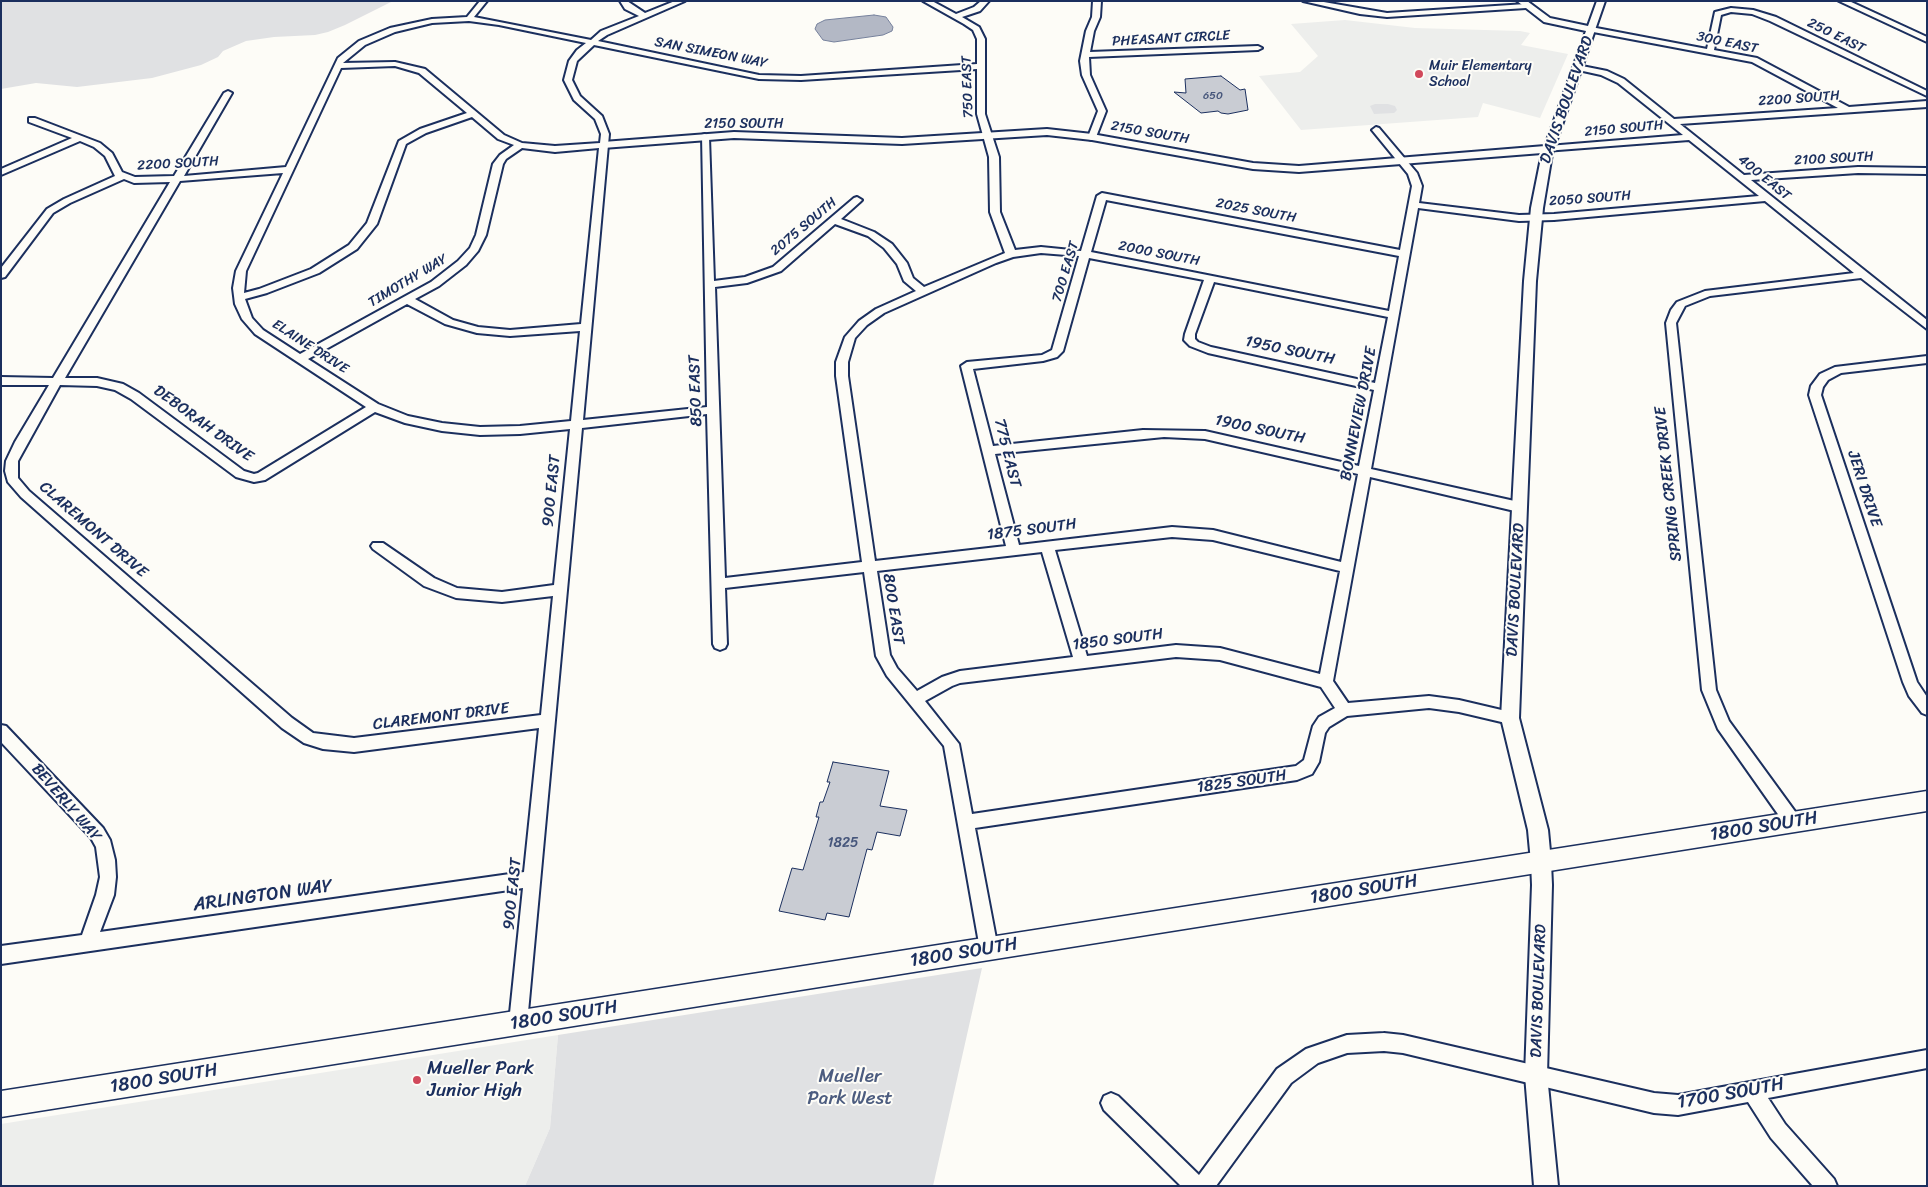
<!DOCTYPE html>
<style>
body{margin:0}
#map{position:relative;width:1928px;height:1187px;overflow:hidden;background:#fdfcf7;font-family:Sriracha,sans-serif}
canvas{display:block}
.frame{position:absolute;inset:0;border:2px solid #1b2f5e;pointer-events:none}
</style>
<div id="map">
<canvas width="1928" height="1187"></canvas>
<div class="frame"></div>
</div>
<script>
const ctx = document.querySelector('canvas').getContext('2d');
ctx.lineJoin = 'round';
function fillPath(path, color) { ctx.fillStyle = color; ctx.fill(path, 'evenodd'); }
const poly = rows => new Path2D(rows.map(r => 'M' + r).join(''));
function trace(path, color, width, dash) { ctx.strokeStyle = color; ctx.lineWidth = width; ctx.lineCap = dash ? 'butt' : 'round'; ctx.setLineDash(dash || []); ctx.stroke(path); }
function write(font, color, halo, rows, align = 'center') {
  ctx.font = font + ' Sriracha,sans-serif'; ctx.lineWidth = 4; ctx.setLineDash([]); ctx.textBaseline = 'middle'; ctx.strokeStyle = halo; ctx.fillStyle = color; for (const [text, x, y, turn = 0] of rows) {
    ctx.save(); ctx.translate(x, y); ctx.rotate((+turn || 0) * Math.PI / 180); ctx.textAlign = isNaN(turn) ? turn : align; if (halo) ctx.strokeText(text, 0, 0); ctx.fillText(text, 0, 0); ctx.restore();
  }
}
fillPath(poly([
 [1345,20,1415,28,1520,31,1530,33,1521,45,1568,54,1540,118,1483,103,1478,117,1301,130,1259,76,1300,72,1318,56,1291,24],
 [558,1035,550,1128,525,1186,1,1186,1,1124]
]), '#edeeec');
fillPath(poly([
 [1,1,393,1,345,25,328,32,315,35,274,37,246,41,223,51,218,57,201,65,152,78,77,87,36,83,1,89],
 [1375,104,1388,104,1395,106,1397,110,1394,113,1374,114,1370,106],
 [982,968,933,1186,525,1186,550,1128,558,1035]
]), '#e0e1e3');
const water = poly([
 [874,15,886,17,893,27,892,31,883,35,834,42,823,40,815,29,817,24,825,20,874,15]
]);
fillPath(water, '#b3b8c5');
trace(water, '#76819c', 1);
const building = poly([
 [1221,76,1240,90,1245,89,1248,110,1228,114,1221,113,1218,111,1201,113,1174,92,1186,93,1185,79,1221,76],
 [833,762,889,771,880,806,907,810,900,836,877,832,872,850,867,849,849,917,827,913,825,920,779,911,792,868,803,870,819,817,816,817,820,802,823,802,830,782,827,782,833,762]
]);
fillPath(building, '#c9ccd3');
trace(building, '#1b2f5e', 1);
const minor = poly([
 [480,1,487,1,474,17,591,40,601,31,639,16,625,9,620,1,627,1,645,13,675,1,685,1,607,35,598,41,759,75,801,76,977,64,977,39,973,30,964,24,923,1,932,1,956,14,974,7,981,1,989,1,980,11,962,17,979,27,985,39,985,114,999,157,1000,212,1015,250,1041,247,1081,251,1097,196,1102,193,1400,250,1412,186,1408,174,1372,130,1376,127,1379,128,1417,173,1422,186,1419,203,1519,215,1554,214,1759,196,1689,140,1545,151,1544,149,1548,146,1683,135,1618,83,1601,75,1574,69,1573,67,1577,65,1607,71,1624,79,1674,119,1838,108,1752,62,1588,31,1587,29,1591,27,1707,49,1715,12,1731,8,1753,10,1776,17,1927,91,1927,96,1770,21,1752,14,1731,12,1721,15,1714,50,1757,58,1849,107,1927,101,1927,107,1680,124,1744,175,1858,167,1927,168,1927,174,1858,173,1751,180,1927,320,1927,329,1861,278,1710,296,1685,306,1676,323,1716,690,1729,721,1799,817,1801,822,1799,827,1793,829,1787,827,1718,729,1702,690,1666,323,1671,310,1677,302,1705,291,1854,273,1765,201,1554,220,1519,221,1418,208,1371,469,1519,502,1524,504,1525,507,1524,510,1519,512,1370,477,1333,681,1348,703,1429,696,1459,700,1510,712,1515,714,1518,718,1515,722,1510,724,1459,712,1429,708,1347,716,1329,727,1325,733,1319,762,1312,774,1297,780,975,828,998,949,995,955,989,958,983,955,980,949,944,746,887,676,876,656,864,572,725,588,727,644,725,648,720,650,715,648,713,644,707,414,582,428,527,1023,525,1030,518,1032,511,1030,509,1023,523,888,1,964,1,946,82,935,96,895,100,877,96,847,91,838,1,742,1,725,6,726,103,828,110,840,115,860,116,877,114,895,100,932,524,872,539,728,354,752,323,749,304,743,282,728,21,497,8,482,5,471,6,461,15,442,49,385,1,385,1,377,53,378,170,182,134,183,124,179,70,203,53,213,5,277,1,278,1,268,47,209,64,199,115,176,105,156,94,147,80,141,1,175,1,169,72,138,29,122,29,118,35,118,100,143,112,153,122,172,135,177,174,176,224,93,228,91,232,93,184,176,286,167,338,58,359,41,390,28,432,19,467,17,480,1],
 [469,21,499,25,586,43,577,50,569,61,564,80,574,100,595,119,601,134,600,143,555,146,522,143,504,135,425,69,395,62,343,63,365,45,395,32,432,23,469,21],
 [594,45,759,79,801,80,977,69,977,114,989,157,990,212,1005,253,924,287,913,278,907,263,892,244,874,232,841,219,860,202,862,200,857,197,854,198,773,267,745,277,714,281,709,137,705,134,702,135,707,407,583,420,609,134,602,116,580,96,572,80,577,61,594,45],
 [395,66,419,73,467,113,420,129,399,141,367,223,349,245,311,269,259,289,244,293,246,271,341,68,395,66],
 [472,117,498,139,514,145,500,155,493,164,476,235,470,248,458,261,431,282,300,354,263,330,252,318,245,299,267,293,319,273,357,249,377,224,406,144,426,133,472,117],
 [522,148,555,152,599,148,581,324,510,330,478,327,453,320,415,299,439,286,466,265,478,251,486,235,503,164,506,159,522,148],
 [283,173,236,271,233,288,235,304,242,319,255,334,366,407,258,473,254,474,244,471,139,393,123,384,97,378,65,378,180,181,283,173],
 [1106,200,1399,256,1389,311,1091,252,1106,200],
 [835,224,868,236,884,248,897,264,904,281,916,291,876,309,859,321,845,337,836,362,836,376,862,562,725,578,715,287,747,283,781,271,835,224],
 [1041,253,1079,256,1052,350,1042,355,967,362,961,366,1006,546,875,561,848,376,848,362,855,338,867,325,884,313,996,263,1013,257,1041,253],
 [1089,258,1204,280,1185,334,1184,340,1190,346,1208,353,1374,390,1359,466,1205,431,1143,430,993,446,973,369,1043,361,1057,357,1063,351,1089,258],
 [1214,282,1388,317,1375,383,1211,347,1198,342,1195,339,1195,334,1214,282],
 [407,304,445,324,477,333,510,336,580,331,571,421,520,426,480,427,442,423,408,416,378,404,308,359,407,304],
 [60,385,97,386,115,390,131,399,236,477,254,482,265,480,375,412,405,423,442,431,480,435,520,434,570,429,554,585,502,592,457,588,434,578,383,543,373,543,371,546,373,549,424,586,456,598,502,602,553,596,541,715,354,738,313,733,292,718,29,491,18,478,18,461,60,385],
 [1164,437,1205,439,1358,474,1341,562,1213,530,1172,527,1019,545,995,454,1164,437],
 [1172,537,1213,540,1340,571,1320,674,1220,648,1176,645,1087,656,1055,550,1172,537],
 [1042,552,1073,657,960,671,942,677,917,691,897,668,890,655,877,571,1042,552],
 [1176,657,1220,660,1321,687,1335,708,1319,717,1313,726,1304,760,1296,766,972,814,959,744,925,701,952,686,960,683,1176,657],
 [1093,1,1101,1,1100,17,1094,31,1090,52,1258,46,1262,48,1258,50,1089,57,1090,75,1106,111,1096,137,1092,140,1089,139,1088,137,1098,111,1082,75,1080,61,1086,31,1092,17,1093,1],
 [1303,1,1318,1,1387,13,1526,4,1530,6,1526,8,1387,17,1360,14,1303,1],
 [1839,1,1849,1,1927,37,1927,42,1839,1],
 [1927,356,1927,363,1841,373,1828,380,1823,387,1821,395,1917,682,1927,697,1927,715,1922,713,1909,696,1903,682,1809,395,1811,386,1820,374,1835,367,1927,356],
 [1384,1033,1403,1035,1654,1093,1678,1095,1927,1050,1927,1068,1768,1098,1785,1124,1834,1179,1837,1186,1813,1186,1771,1138,1748,1102,1678,1115,1654,1113,1403,1053,1384,1051,1347,1053,1318,1063,1291,1083,1216,1186,1181,1186,1104,1110,1101,1103,1104,1096,1111,1093,1118,1096,1199,1175,1277,1069,1306,1049,1347,1035,1384,1033]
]);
const tertiary = poly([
 [1517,1,1527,1,1550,18,1588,26,1597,1,1605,1,1552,154,1543,208,1536,281,1527,507,1519,718,1548,830,1551,862,1552,885,1547,1075,1558,1186,1534,1186,1525,1075,1532,885,1531,862,1528,830,1501,718,1524,281,1531,208,1542,153,1299,172,1253,169,1092,140,1047,135,902,144,734,138,603,148,598,145,603,142,734,132,902,138,1047,129,1092,134,1253,163,1299,166,1545,146,1586,31,1544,22,1517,1]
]);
const secondary = poly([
 [1927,791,1927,811,1,1117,1,1091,1927,791]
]);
trace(minor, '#1b2f5e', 4);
trace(tertiary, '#1b2f5e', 4);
trace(secondary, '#1b2f5e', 3);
fillPath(minor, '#fdfcf7');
fillPath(tertiary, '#fdfcf7');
fillPath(secondary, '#fdfcf7');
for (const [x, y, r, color] of [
 [1419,74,5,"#d1495b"],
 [417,1080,5,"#d1495b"]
]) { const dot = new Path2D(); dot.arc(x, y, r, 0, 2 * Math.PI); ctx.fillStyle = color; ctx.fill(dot); trace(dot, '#fdfcf7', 2); }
write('11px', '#46567b', null, [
 ["650",1213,96]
]);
write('14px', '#1b2f5e', '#fdfcf7', [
 ["250 EAST",1836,36,26],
 ["PHEASANT CIRCLE",1171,39,-3],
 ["300 EAST",1727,43,12],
 ["SAN SIMEON WAY",711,53,11],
 ["750 EAST",968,87,-92],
 ["2200 SOUTH",1799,99,-4],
 ["2150 SOUTH",744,124],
 ["2150 SOUTH",1624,129,-5],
 ["2150 SOUTH",1150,133,10],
 ["2100 SOUTH",1834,159,-3],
 ["2200 SOUTH",178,164,-3],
 ["400 EAST",1764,178,39],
 ["2050 SOUTH",1590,199,-4],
 ["2025 SOUTH",1256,211,11],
 ["2075 SOUTH",804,227,-40],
 ["2000 SOUTH",1159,254,11],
 ["700 EAST",1066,272,-73],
 ["TIMOTHY WAY",408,281,-31],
 ["ELAINE DRIVE",310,347,33]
]);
write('14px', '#1b2f5e', '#fdfcf7', [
 ["Muir Elementary",1429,66],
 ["School",1429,82]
], 'left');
write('14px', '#46567b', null, [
 ["1825",843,843]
]);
write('16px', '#1b2f5e', '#fdfcf7', [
 ["DAVIS BOULEVARD",1567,100,-71],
 ["1950 SOUTH",1290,351,12],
 ["850 EAST",696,391,-92],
 ["BONNEVIEW DRIVE",1359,414,-79],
 ["DEBORAH DRIVE",203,424,36],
 ["1900 SOUTH",1260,430,12],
 ["775 EAST",1007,453,76],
 ["SPRING CREEK DRIVE",1669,484,-96],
 ["JERI DRIVE",1864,489,72],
 ["900 EAST",552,491,-84],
 ["CLAREMONT DRIVE",93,530,41],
 ["1875 SOUTH",1032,530,-7],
 ["DAVIS BOULEVARD",1516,590,-87],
 ["800 EAST",893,609,81],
 ["1850 SOUTH",1118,640,-7],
 ["CLAREMONT DRIVE",441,717,-7],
 ["1825 SOUTH",1242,782,-8],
 ["BEVERLY WAY",66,803,49],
 ["900 EAST",513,894,-84],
 ["DAVIS BOULEVARD",1539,991,-88]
]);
write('19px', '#1b2f5e', '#fdfcf7', [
 ["1800 SOUTH",1764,827,-9],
 ["1800 SOUTH",1364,890,-9],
 ["ARLINGTON WAY",263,896,-8],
 ["1800 SOUTH",964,953,-9],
 ["1800 SOUTH",564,1016,-9],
 ["1800 SOUTH",164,1079,-9],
 ["1700 SOUTH",1731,1094,-10]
]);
write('19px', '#1b2f5e', '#fdfcf7', [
 ["Mueller Park",427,1069],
 ["Junior High",427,1091]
], 'left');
write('19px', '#4c5c7f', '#fdfcf7', [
 ["Mueller",850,1077],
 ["Park West",850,1099]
]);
</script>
